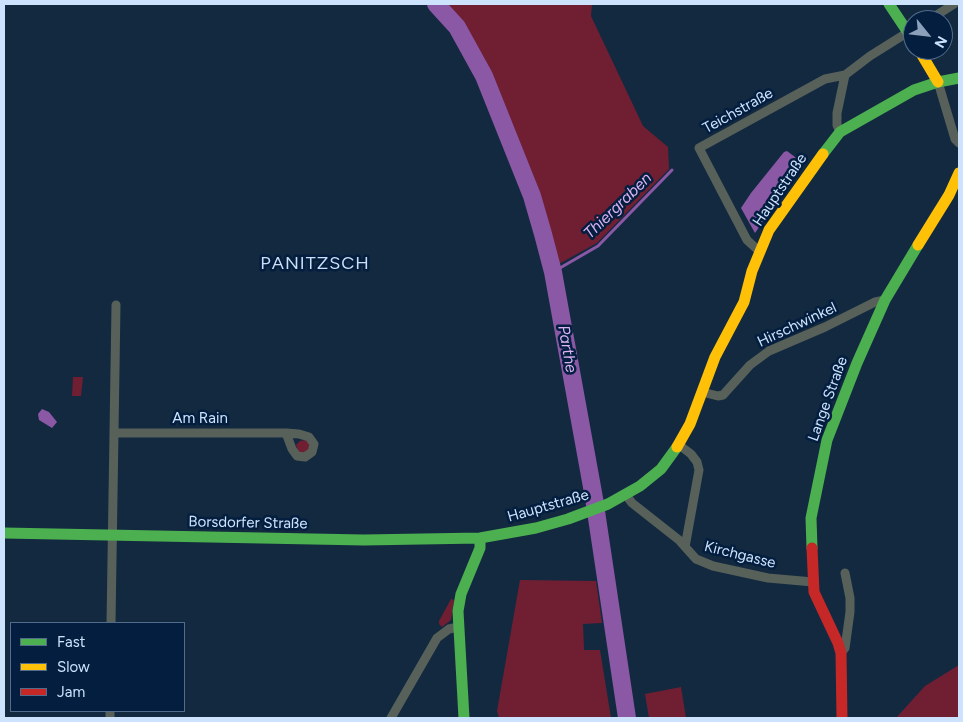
<!DOCTYPE html>
<meta charset="utf-8">
<style>
body{margin:0}
#map{position:relative;width:963px;height:722px;overflow:hidden;background:#132940;font-family:Figtree,sans-serif}
canvas{display:block}
.frame{position:absolute;inset:0;border:5px solid #cce2fd;pointer-events:none}
.legend{position:absolute;left:10px;top:622px;width:175px;height:90px;box-sizing:border-box;background:#031e3f;border:1px solid #536c8b;margin:0;padding:6px 9px;list-style:none;font-size:15px;color:#cce2fd}
.legend li{display:flex;align-items:center;gap:10px;height:25px}
.legend b{width:25px;border:1px solid #536c8b}
.north{position:absolute;left:903px;top:10px;width:50px;height:50px;box-sizing:border-box;background:#031e3f;border:1px solid #536c8b;border-radius:50%;rotate:119deg;font-size:14px;font-weight:700;line-height:20px;text-align:center;color:#cce2fd}
.north::after{content:'';display:block;margin:auto;width:18px;height:22px;background:#8ba1bb;clip-path:polygon(50% 0,100% 100%,50% 72%,0 100%)}
</style>
<div id="map">
<canvas width="963" height="722"></canvas>
<div class="frame"></div>
<ul class="legend">
<li><b style="height:6px;background:#4caf50"></b>Fast</li>
<li><b style="height:6px;background:#ffc107"></b>Slow</li>
<li><b style="height:6px;background:#c62828"></b>Jam</li>
</ul>
<div class="north">N</div>
</div>
<script>
const ctx = document.querySelector('canvas').getContext('2d');
ctx.lineJoin = 'round';
function fillPath(path, color) { ctx.fillStyle = color; ctx.fill(path, 'evenodd'); }
const poly = rows => new Path2D(rows.map(r => 'M' + r).join(''));
function trace(path, color, width, dash) { ctx.strokeStyle = color; ctx.lineWidth = width; ctx.lineCap = dash ? 'butt' : 'round'; ctx.setLineDash(dash || []); ctx.stroke(path); }
function write(font, color, halo, rows, align = 'center') {
  ctx.font = font + ' Figtree,sans-serif'; ctx.lineWidth = 5; ctx.setLineDash([]); ctx.textBaseline = 'middle'; ctx.strokeStyle = halo; ctx.fillStyle = color; for (const [text, x, y, turn = 0] of rows) {
    ctx.save(); ctx.translate(x, y); ctx.rotate((+turn || 0) * Math.PI / 180); ctx.textAlign = isNaN(turn) ? turn : align; if (halo) ctx.strokeText(text, 0, 0); ctx.fillText(text, 0, 0); ctx.restore();
  }
}
fillPath(poly([
 [444,4,592,4,591,16,643,126,668,147,669,169,597,243,555,266,533,184,490,80,460,24],
 [73,377,83,377,81,396,72,396],
 [305,440,310,443,307,453,299,453,296,445,300,441],
 [520,580,596,581,602,623,583,624,584,650,600,650,611,718,499,718,497,711],
 [451,599,454,600,451,620,442,627,439,624,439,621],
 [959,665,959,718,896,718,925,686],
 [681,687,686,718,649,718,645,694]
]), '#701f33');
fillPath(poly([
 [787,151,799,160,802,165,755,233,741,208,751,193,784,152],
 [42,409,49,412,57,422,52,428,39,420,38,414]
]), '#8a58a5');
trace(poly([
 [553,272,598,246,672,170]
]), '#8a58a5', 3);
trace(poly([
 [436,4,457,27,484,76,532,196,543,234,553,272,594,498,627,718]
]), '#8a58a5', 18);
trace(poly([
 [929,20,954,4],
 [938,82,955,139,959,143],
 [840,132,837,125,837,113,845,75,870,56,913,29],
 [759,251,747,240,699,148,825,79,845,75],
 [702,392,718,396,723,395,750,365,769,351,825,327,875,302,885,300],
 [114,433,286,433],
 [286,433,299,434,309,437,314,444,312,452,305,457,297,456,292,449,286,433],
 [679,445,691,454,697,462,699,470,685,547],
 [626,495,632,503,679,540,696,559,713,566,768,578,813,582],
 [111,623,116,305],
 [841,653,845,648,846,641,850,612,850,598,845,573],
 [110,718,110,711],
 [391,718,437,638,449,629,458,627]
]), '#57615a', 9);
trace(poly([
 [889,4,913,40],
 [823,154,840,132,914,90,938,82,959,78],
 [4,533,364,540,480,538,536,528,568,519,608,504,640,486,661,469,677,447],
 [812,548,811,518,827,440,857,363,885,300,918,245],
 [464,718,458,611,461,594,480,548,480,538]
]), '#4caf50', 11);
trace(poly([
 [919,50,938,82],
 [918,245,949,195,959,173],
 [677,447,690,424,715,357,744,302,752,271,769,230,823,154]
]), '#ffc107', 11);
trace(poly([
 [812,548,814,592,838,643,841,653,842,718]
]), '#c62828', 11);
write('15px', '#cce2fd', '#031e3f', [
 ["Teichstraße",738,111,-29],
 ["Hauptstraße",780,190,-56],
 ["Hirschwinkel",797,325,-25],
 ["Lange Straße",828,399,-70],
 ["Am Rain",200,419],
 ["Hauptstraße",548,506,-16],
 ["Borsdorfer Straße",248,523,1],
 ["Kirchgasse",740,555,14]
]);
write('italic 16px', '#ddb2f2', '#031e3f', [
 ["Thiergraben",618,206,-44],
 ["Parthe",567,349,80]
]);
ctx.letterSpacing = '1px';
write('18px', '#cedff5', '#031e3f', [
 ["PANITZSCH",315,264]
]);
ctx.letterSpacing = '0px';
</script>
